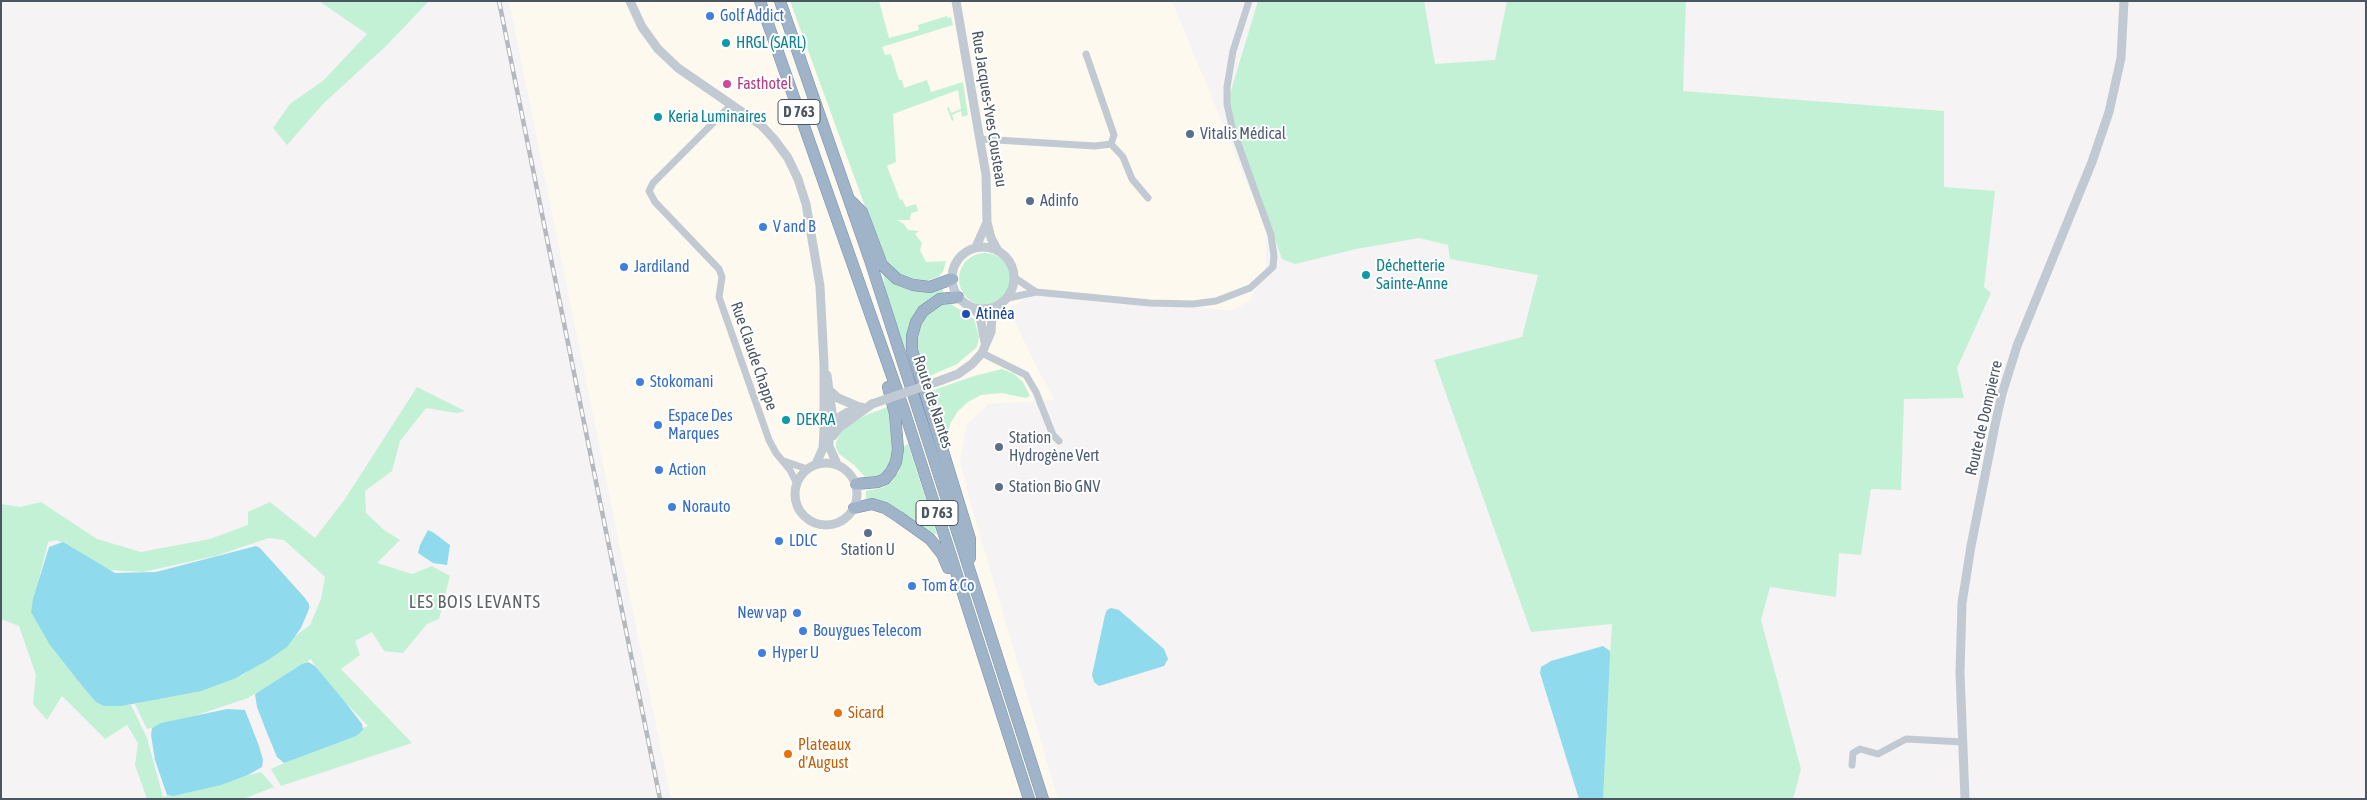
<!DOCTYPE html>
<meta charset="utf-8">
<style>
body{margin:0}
#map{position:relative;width:2367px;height:800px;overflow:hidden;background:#f5f3f3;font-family:"Asap Condensed",sans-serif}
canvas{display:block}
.frame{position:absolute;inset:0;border:2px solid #4a5661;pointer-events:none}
</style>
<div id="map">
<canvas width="2367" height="800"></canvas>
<div class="frame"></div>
</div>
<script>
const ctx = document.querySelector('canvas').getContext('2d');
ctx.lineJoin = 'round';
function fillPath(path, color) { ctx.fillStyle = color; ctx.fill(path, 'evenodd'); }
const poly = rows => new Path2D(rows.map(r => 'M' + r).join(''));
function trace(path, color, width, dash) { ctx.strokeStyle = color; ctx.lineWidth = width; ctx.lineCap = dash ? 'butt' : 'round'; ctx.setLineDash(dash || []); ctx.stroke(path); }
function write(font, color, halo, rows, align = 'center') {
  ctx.font = font + ' "Asap Condensed",sans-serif'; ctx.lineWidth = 4; ctx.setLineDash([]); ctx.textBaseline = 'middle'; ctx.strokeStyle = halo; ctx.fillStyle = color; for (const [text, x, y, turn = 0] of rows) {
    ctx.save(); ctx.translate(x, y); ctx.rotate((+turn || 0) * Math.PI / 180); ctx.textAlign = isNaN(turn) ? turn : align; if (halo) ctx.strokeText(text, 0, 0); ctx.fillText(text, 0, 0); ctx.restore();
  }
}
fillPath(poly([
 [509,1,1172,1,1266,229,1266,269,1249,301,1231,311,1036,292,1009,309,1037,368,1055,400,989,404,967,424,960,460,969,498,1058,799,671,799]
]), '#fdf9ef');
fillPath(poly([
 [319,1,429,1,386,46,323,104,287,145,273,128,290,104,324,80,367,34],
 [790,1,879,1,889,38,919,30,918,25,947,16,948,18,951,17,953,25,882,47,885,55,891,54,899,80,902,80,904,88,927,80,931,92,963,82,968,115,962,117,961,111,952,115,954,120,952,121,947,108,949,107,951,113,961,109,958,90,893,114,896,162,887,166,900,200,902,199,906,207,916,204,918,211,911,213,910,220,897,220,904,224,908,230,919,231,915,234,922,243,920,250,926,262,946,261,943,272,938,277,925,281,909,279,896,274,885,261],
 [1258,1,1424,1,1435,64,1495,60,1507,1,1686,1,1683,91,1944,111,1944,187,1995,191,1984,287,1991,293,1957,368,1964,398,1904,399,1901,490,1871,489,1861,555,1839,553,1836,597,1770,587,1761,620,1801,769,1793,799,1601,799,1612,624,1531,632,1434,360,1522,337,1538,275,1450,259,1448,245,1419,238,1356,249,1295,264,1282,259,1227,104],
 '959 279a26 26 0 1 1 52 0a26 26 0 1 1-52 0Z',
 [883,272,942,287,944,294,920,308,913,370,911,370,885,288],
 [948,302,974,319,979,337,977,347,957,364,923,379,915,343,920,321,938,304],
 [1002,369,1014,374,1023,382,1030,396,1026,398,1002,393,981,395,968,402,958,411,950,424,948,435,944,436,928,392,974,376],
 [417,387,465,411,457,413,426,408,400,441,392,471,365,491,366,513,384,530,400,540,377,563,412,574,432,566,450,576,439,619,427,624,403,653,384,651,372,632,355,641,360,655,341,669,412,743,281,786,271,769,368,726,323,679,311,659,248,698,194,716,147,729,135,704,243,675,310,625,321,599,325,577,284,540,269,538,215,556,143,572,110,570,57,540,48,542,31,612,106,706,131,705,147,738,163,797,261,772,274,787,243,799,147,799,135,765,138,743,127,725,105,739,62,696,47,720,33,704,36,675,19,626,1,619,1,504,20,507,41,502,97,539,141,552,210,539,248,525,248,512,270,502,315,538,345,499],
 [890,406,895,457,885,474,870,479,865,477,854,465,839,454,836,448,836,442,841,433,849,425,866,415],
 [908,444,937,534,929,533,879,502,866,499,866,491,882,488,892,481,899,472,903,447]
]), '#c3f1d5');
fillPath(poly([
 [428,530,434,533,450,545,447,565,433,563,418,553,420,545],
 [63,542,115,573,156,572,256,546,260,548,305,598,309,604,309,609,301,628,287,647,268,660,236,678,201,691,122,706,104,706,96,702,84,688,50,645,31,612,33,599,49,547],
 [1111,608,1119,610,1164,649,1168,659,1164,666,1099,686,1094,682,1092,675,1105,615,1107,610],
 [1603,646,1610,651,1610,657,1603,799,1579,799,1540,673,1541,667,1551,661],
 [308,662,315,666,345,702,362,724,363,730,356,736,284,763,277,757,267,733,257,707,255,694,302,664],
 [227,709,245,710,259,746,263,760,262,767,248,775,221,785,173,796,167,795,155,760,151,735,152,728,161,723]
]), '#90daee');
const trunk = poly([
 [760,1,904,410,1029,799],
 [780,1,870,260,1043,799],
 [851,201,862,212,882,265,897,279,913,285,930,287,952,279],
 [958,297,940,299,923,311,916,322,912,336,912,350,970,539,970,558],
 [856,484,878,482,885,479,891,472,896,462,898,449,895,414,888,387],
 [854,508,872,504,885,508,899,517,930,539,942,554,948,568]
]);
trace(trunk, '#7690ad', 12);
trace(poly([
 [1086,54,1114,135,1111,144],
 [731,105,653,183,649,191,655,202,719,269,722,277,719,297,769,440,776,453,790,470,797,484],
 [980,139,1095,146,1111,144],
 [1111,144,1123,157,1132,179,1148,198],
 [1015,278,1036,292],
 [1008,298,1036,292,1150,303,1193,304,1216,301,1250,288,1273,267,1274,256,1271,235,1232,127,1227,104,1227,87,1233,51,1249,1],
 [982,353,1026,375,1036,392,1053,435,1059,441],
 [784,461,807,469],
 [1852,765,1853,753,1860,749,1878,754,1906,739,1963,742]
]), '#c1cad2', 7);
trace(poly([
 [630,1,642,27,658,49,678,68,761,125,774,139,788,158,798,179,806,204,820,286,824,364,824,431,823,448,816,464],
 [956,1,986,175,987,222,991,238,997,249],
 '952 278a31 31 0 1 1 62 0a31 31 0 1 1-62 0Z',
 [976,247,987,222],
 [974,308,980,317,985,342],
 [827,375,833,420,834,427,829,434,829,446,837,464],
 [942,380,958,374,972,364,982,353,991,332,992,316,997,306],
 [830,391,838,398,859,407],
 [831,422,846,413,862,407],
 [833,436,840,427,872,404],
 '795 494a31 31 0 1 1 62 0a31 31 0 1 1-62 0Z',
 [1965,799,1960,673,1962,603,1971,546,1995,425,2002,394,2017,346,2092,162,2109,112,2121,58,2124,1]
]), '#c1cad2', 9);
trace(trunk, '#9fb4c9', 11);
const rail = poly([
 [499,1,660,799]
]);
trace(rail, '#b5b8bd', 4.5);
trace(rail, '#fff', 2.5, [8]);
trace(poly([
 [872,404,942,380]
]), '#c1cad2', 9);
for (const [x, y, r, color] of [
 [710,16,5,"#3f7fe0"],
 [726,43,5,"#0f9aa8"],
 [727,84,5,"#d1479c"],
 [658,117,5,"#0f9aa8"],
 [1190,134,5,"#5c6f8a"],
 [1030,201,5,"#5c6f8a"],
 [763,227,5,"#3f7fe0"],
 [624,267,5,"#3f7fe0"],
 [1366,275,5,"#0f9aa8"],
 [966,314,5,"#1a4fb4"],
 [640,382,5,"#3f7fe0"],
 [786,420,5,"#0f9aa8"],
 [658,425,5,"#3f7fe0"],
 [999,447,5,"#5c6f8a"],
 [659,470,5,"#3f7fe0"],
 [999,487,5,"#5c6f8a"],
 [672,507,5,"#3f7fe0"],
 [868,533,5,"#5c6f8a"],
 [779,541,5,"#3f7fe0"],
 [912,586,5,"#3f7fe0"],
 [797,613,5,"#3f7fe0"],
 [803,631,5,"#3f7fe0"],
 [762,653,5,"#3f7fe0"],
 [838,713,5,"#e8710a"],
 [788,754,5,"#e8710a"]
]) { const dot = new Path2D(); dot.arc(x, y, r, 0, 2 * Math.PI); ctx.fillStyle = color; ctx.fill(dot); trace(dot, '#fff', 2); }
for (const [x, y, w] of [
 [799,112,42],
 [937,513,42]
]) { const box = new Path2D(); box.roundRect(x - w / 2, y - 12.5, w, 25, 4); ctx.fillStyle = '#fff'; ctx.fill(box); trace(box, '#4a5661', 1); }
write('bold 15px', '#4a5661', null, [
 ["D 763",799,112],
 ["D 763",937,513]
]);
write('16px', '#366cbe', '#fff', [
 ["Golf Addict",720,16],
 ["V and B",773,227],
 ["Jardiland",634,267],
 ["Stokomani",650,382],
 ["Espace Des",668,416],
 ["Marques",668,434],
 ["Action",669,470],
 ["Norauto",682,507],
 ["LDLC",789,541],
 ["Tom & Co",922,586],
 ["New vap",787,613,"right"],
 ["Bouygues Telecom",813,631],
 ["Hyper U",772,653]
], 'left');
write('16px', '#0d838f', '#fff', [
 ["HRGL (SARL)",736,43],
 ["Keria Luminaires",668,117],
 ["Déchetterie",1376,266],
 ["Sainte-Anne",1376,284],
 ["DEKRA",796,420]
], 'left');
write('16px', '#b23c85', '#fff', [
 ["Fasthotel",737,84]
], 'left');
write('16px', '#4a5661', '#fff', [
 ["Rue Jacques-Yves Cousteau",989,109,81],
 ["Rue Claude Chappe",754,356,71],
 ["Route de Nantes",933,402,72],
 ["Route de Dompierre",1984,418,-77]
]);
write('16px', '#4e5e75', '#fff', [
 ["Vitalis Médical",1200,134],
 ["Adinfo",1040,201],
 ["Station",1009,438],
 ["Hydrogène Vert",1009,456],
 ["Station Bio GNV",1009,487],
 ["Station U",868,550,"center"]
], 'left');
write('16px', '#164399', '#fff', [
 ["Atinéa",976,314]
], 'left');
write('16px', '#c56008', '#fff', [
 ["Sicard",848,713],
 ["Plateaux",798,745],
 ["d'August",798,763]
], 'left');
ctx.letterSpacing = '1px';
write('18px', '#5f6368', '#fff', [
 ["LES BOIS LEVANTS",475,602]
]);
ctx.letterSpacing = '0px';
</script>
